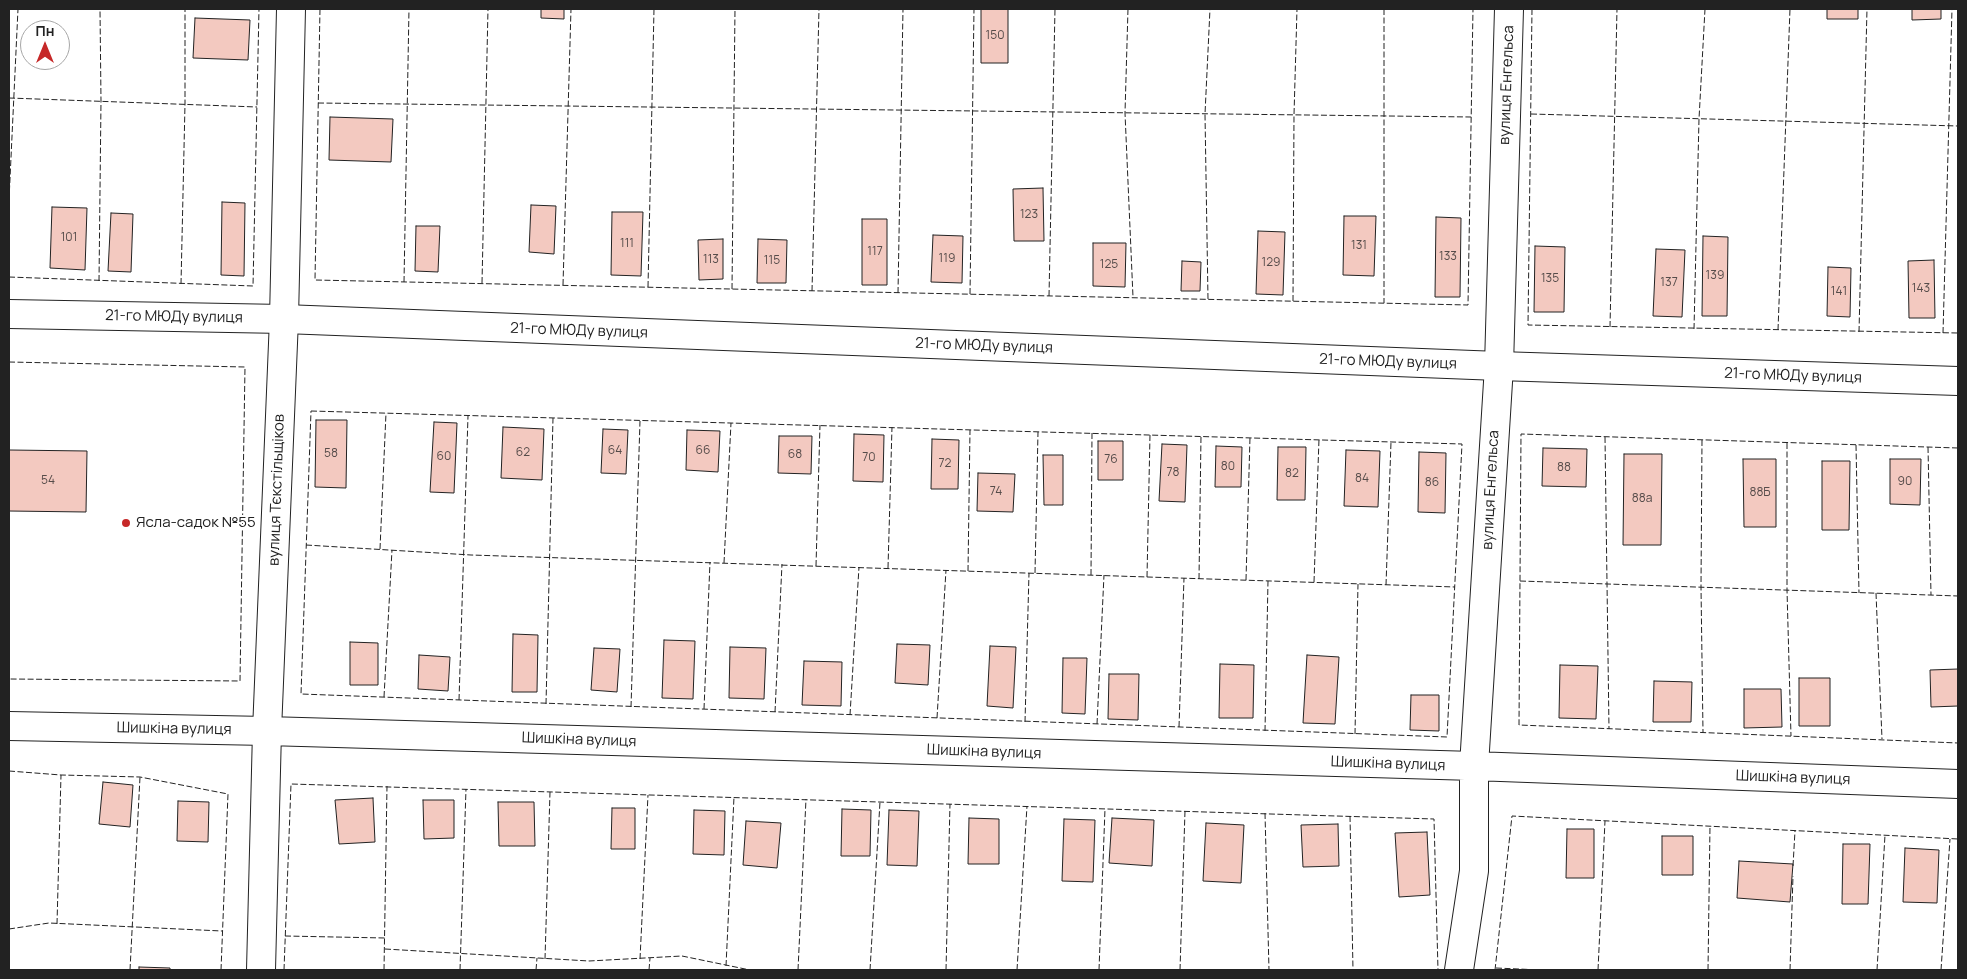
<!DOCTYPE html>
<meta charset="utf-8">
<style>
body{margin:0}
#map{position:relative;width:1967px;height:979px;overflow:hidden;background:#fff;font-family:Manrope,sans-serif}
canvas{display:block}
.frame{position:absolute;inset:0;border:10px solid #222;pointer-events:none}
.north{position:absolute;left:20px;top:20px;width:50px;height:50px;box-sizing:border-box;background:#fff;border:1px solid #a7a7a7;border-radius:50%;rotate:0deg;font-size:14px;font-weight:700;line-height:20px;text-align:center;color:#222}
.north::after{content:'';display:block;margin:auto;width:18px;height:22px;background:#c62828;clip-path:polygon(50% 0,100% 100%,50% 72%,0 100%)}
</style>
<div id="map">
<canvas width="1967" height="979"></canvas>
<div class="frame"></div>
<div class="north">Пн</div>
</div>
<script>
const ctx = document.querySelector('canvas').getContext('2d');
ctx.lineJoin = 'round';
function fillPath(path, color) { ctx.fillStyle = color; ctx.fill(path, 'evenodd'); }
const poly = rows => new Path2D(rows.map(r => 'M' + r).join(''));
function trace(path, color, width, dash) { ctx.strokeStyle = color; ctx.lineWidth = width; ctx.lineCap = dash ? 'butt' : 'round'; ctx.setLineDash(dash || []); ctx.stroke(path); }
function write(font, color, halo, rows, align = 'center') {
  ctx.font = font + ' Manrope,sans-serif'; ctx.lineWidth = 4; ctx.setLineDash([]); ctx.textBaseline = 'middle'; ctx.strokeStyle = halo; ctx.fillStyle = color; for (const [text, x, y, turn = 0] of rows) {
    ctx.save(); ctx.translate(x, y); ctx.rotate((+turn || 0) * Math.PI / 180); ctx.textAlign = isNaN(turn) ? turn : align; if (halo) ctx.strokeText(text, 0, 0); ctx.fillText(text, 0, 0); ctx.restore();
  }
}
const building = poly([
 [541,9,564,9,564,19,541,18,541,9],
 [981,9,1008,9,1008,63,981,63,981,9],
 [1827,9,1858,9,1858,19,1827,19,1827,9],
 [1912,9,1941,9,1941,19,1912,20,1912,9],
 [195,18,250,20,248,60,193,58,195,18],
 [330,117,393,119,391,162,329,160,330,117],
 [1043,188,1044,241,1014,241,1013,189,1043,188],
 [222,202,245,203,244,276,221,275,222,202],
 [531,205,556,206,554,254,529,252,531,205],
 [52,207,87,208,85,270,50,268,52,207],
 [612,212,643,212,641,276,611,275,612,212],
 [111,213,133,214,131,272,108,271,111,213],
 [1344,216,1376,216,1374,276,1343,275,1344,216],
 [1436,217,1461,218,1460,297,1435,297,1436,217],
 [862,219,887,219,887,285,862,285,862,219],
 [416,226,440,226,438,272,415,271,416,226],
 [1258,231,1285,232,1283,295,1256,294,1258,231],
 [933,235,963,236,962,283,931,282,933,235],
 [1703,236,1728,237,1727,316,1702,316,1703,236],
 [723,239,723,279,699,280,698,240,723,239],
 [758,239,787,240,786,283,757,283,758,239],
 [1093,243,1126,243,1125,287,1093,286,1093,243],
 [1535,246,1565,247,1564,312,1534,312,1535,246],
 [1656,249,1685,250,1682,317,1653,316,1656,249],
 [1934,260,1935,318,1909,318,1908,261,1934,260],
 [1182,261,1201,262,1200,291,1181,291,1182,261],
 [1828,267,1851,268,1850,317,1827,316,1828,267],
 [316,420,347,420,346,488,315,487,316,420],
 [434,422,457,423,454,493,430,492,434,422],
 [503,427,544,429,542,480,501,478,503,427],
 [603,429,628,430,626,474,601,473,603,429],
 [687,430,720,431,718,472,686,470,687,430],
 [854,434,884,435,883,482,853,481,854,434],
 [779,436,812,436,811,474,778,473,779,436],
 [932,439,959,440,958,489,931,489,932,439],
 [1098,441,1123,441,1123,480,1098,480,1098,441],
 [1162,444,1187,445,1185,502,1159,501,1162,444],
 [1216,446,1242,447,1241,487,1215,487,1216,446],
 [1278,447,1306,447,1305,500,1277,500,1278,447],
 [1543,448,1587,449,1586,487,1542,486,1543,448],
 [9,450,87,451,86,512,9,511,9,450],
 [1346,450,1380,451,1378,507,1344,506,1346,450],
 [1419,452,1446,453,1445,513,1418,512,1419,452],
 [1624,454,1662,454,1661,545,1623,545,1624,454],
 [1043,455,1063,455,1063,505,1044,505,1043,455],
 [1743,459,1776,459,1776,527,1744,527,1743,459],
 [1890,459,1921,459,1920,505,1890,504,1890,459],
 [1822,461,1850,461,1849,530,1822,530,1822,461],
 [978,473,1015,474,1013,512,977,511,978,473],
 [513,634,538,635,537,692,512,692,513,634],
 [664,640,695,641,693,699,662,698,664,640],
 [350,642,378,643,378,685,350,685,350,642],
 [897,644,930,645,928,685,895,683,897,644],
 [990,646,1016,647,1013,708,987,706,990,646],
 [730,647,766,648,764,699,729,698,730,647],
 [594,648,620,649,617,692,591,690,594,648],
 [419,655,450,657,448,691,418,689,419,655],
 [1307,655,1339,657,1335,724,1303,723,1307,655],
 [1063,658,1087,658,1085,714,1062,713,1063,658],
 [804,661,842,662,841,706,802,705,804,661],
 [1220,664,1254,665,1253,718,1219,718,1220,664],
 [1560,665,1598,666,1596,719,1559,718,1560,665],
 [1958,669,1958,706,1931,707,1930,670,1958,669],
 [1109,674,1139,674,1138,720,1108,719,1109,674],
 [1799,678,1830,678,1830,726,1799,726,1799,678],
 [1654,681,1692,682,1691,722,1653,722,1654,681],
 [1744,689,1781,689,1782,727,1744,728,1744,689],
 [1411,695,1439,695,1439,731,1410,730,1411,695],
 [103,782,133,785,130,827,99,824,103,782],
 [373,798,375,842,339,844,335,800,373,798],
 [423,800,454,800,454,838,424,839,423,800],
 [178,801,209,802,208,842,177,841,178,801],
 [498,802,534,802,535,846,499,846,498,802],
 [612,808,635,808,635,849,611,849,612,808],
 [842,809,871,810,870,856,841,856,842,809],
 [694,810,725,811,724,855,693,854,694,810],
 [889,810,919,811,917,866,887,865,889,810],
 [969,818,999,819,999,864,968,864,969,818],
 [1112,818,1154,820,1152,866,1109,863,1112,818],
 [1064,819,1095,820,1093,882,1062,881,1064,819],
 [746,821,781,823,777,868,743,865,746,821],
 [1206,823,1244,825,1241,883,1203,881,1206,823],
 [1338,824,1339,866,1303,867,1301,825,1338,824],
 [1567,829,1594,829,1594,878,1566,878,1567,829],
 [1427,832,1430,895,1399,897,1395,833,1427,832],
 [1662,836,1693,836,1693,875,1662,875,1662,836],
 [1843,844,1870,844,1868,904,1842,904,1843,844],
 [1905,848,1939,850,1937,903,1903,902,1905,848],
 [1739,861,1793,864,1790,902,1737,898,1739,861],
 [139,967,170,968,170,970,139,970,139,967]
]);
fillPath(building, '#f3c9c0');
trace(building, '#222', 1);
const street = poly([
 [9,726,267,731,1474,766,1958,784],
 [261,970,267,731,284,319,291,9],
 [1459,970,1474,871,1474,766,1499,366,1509,9]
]);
const secondary = poly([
 [9,314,284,319,1499,366,1958,381]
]);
trace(street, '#222', 30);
trace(secondary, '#222', 30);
trace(street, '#fff', 28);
trace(secondary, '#fff', 28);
trace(poly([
 [320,9,315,280,1468,305,1473,9],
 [1128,9,1125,113,1133,297],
 [1384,9,1384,303],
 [1532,9,1528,325,1958,333],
 [9,98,257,107],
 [318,103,1471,117],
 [1531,114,1958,126],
 [9,200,18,9],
 [9,277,253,286,259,9],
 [99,281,101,101,100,9],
 [404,282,409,9],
 [482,283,488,9],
 [181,284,185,104,185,9],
 [563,285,571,9],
 [648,287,654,9],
 [732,289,735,9],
 [812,291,819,9],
 [898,293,903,9],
 [970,294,974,9],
 [1049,296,1055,9],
 [1208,299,1205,114,1210,9],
 [1293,301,1294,115,1297,9],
 [1610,327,1617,9],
 [1694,329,1699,119,1705,9],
 [1778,330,1790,9],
 [1859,332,1867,9],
 [1943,333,1952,9],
 [9,362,245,367,240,681,9,679],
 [311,411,1462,444,1447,737,301,694,311,411],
 [1605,437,1609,729],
 [1702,440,1701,587,1703,732],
 [1787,443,1787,590,1791,736],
 [1856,445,1859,593],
 [1928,447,1931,595],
 [1958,448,1521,434,1519,725,1958,743],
 [306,545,471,555,1455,587],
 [380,549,386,413],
 [724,563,731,423],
 [816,566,820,425],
 [888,568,892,427],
 [968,571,970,430],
 [1035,573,1038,432],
 [1091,575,1092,433],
 [1147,577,1150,435],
 [1199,579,1201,436],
 [1246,580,1250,437],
 [1520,581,1958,596],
 [1314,582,1319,439],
 [1386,585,1391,442],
 [1876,593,1882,739],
 [384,697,392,550],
 [459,700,468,416],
 [546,704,553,418],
 [631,707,640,421],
 [704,709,710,562],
 [775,712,782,564],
 [850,715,859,567],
 [937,718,946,570],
 [1025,722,1029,573],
 [1097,724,1104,575],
 [1179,727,1184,578],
 [1265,731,1268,581],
 [1355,734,1358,584],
 [9,771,61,775,140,777,228,794,221,970],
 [1265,813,1269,970],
 [1350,816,1353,970],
 [1793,866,1795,831],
 [57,924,61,775],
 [9,929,49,923,222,931],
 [285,936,385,938],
 [385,949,589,961,682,956,750,970],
 [545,959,550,792],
 [640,959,648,795],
 [726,966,734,797],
 [1496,968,1541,970],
 [130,970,140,777],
 [284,970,291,784,1434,819,1438,970],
 [384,970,387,786],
 [460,970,466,789],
 [536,970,537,958],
 [649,970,650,958],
 [798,970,806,799],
 [870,970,880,802],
 [946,970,950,804],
 [1017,970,1027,806],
 [1099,970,1105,809],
 [1180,970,1185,811],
 [1495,970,1512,816,1958,839],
 [1598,970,1605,821],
 [1708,970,1710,826],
 [1790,970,1793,876],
 [1877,970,1885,835],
 [1941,970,1950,839]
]), '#222', 1, [6, 2.5]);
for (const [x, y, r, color] of [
 [126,523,5,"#c62828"]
]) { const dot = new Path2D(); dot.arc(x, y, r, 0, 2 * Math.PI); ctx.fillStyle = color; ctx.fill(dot); trace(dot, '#fff', 2); }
write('12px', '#564c4a', null, [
 ["150",995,36],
 ["123",1029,215],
 ["101",69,238],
 ["111",627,244],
 ["131",1359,246],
 ["117",875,252],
 ["133",1448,257],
 ["119",947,259],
 ["113",711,260],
 ["115",772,261],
 ["129",1271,263],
 ["125",1109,265],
 ["139",1715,276],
 ["135",1550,279],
 ["137",1669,283],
 ["143",1921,289],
 ["141",1839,292],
 ["64",615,451],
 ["66",703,451],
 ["62",523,453],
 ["58",331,454],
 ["68",795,455],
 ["60",444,457],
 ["70",869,458],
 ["76",1111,460],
 ["72",945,464],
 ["80",1228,467],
 ["88",1564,468],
 ["78",1173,473],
 ["82",1292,474],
 ["84",1362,479],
 ["54",48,481],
 ["90",1905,482],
 ["86",1432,483],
 ["74",996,492],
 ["88Б",1760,493],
 ["88а",1642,499]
]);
write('15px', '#222', '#fff', [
 ["вулиця Енгельса",1507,85,-88],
 ["21-го МЮДу вулиця",174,317,1],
 ["21-го МЮДу вулиця",579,331,2],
 ["21-го МЮДу вулиця",984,346,2],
 ["21-го МЮДу вулиця",1388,362,2],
 ["21-го МЮДу вулиця",1793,376,2],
 ["вулиця Тєкстільщіков",277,490,-88],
 ["вулиця Енгельса",1491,490,-87],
 ["Шишкіна вулиця",174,729,1],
 ["Шишкіна вулиця",579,740,2],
 ["Шишкіна вулиця",984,752,2],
 ["Шишкіна вулиця",1388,764,2],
 ["Шишкіна вулиця",1793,778,2]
]);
write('15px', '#222', '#fff', [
 ["Ясла-садок №55",136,523]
], 'left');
</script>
